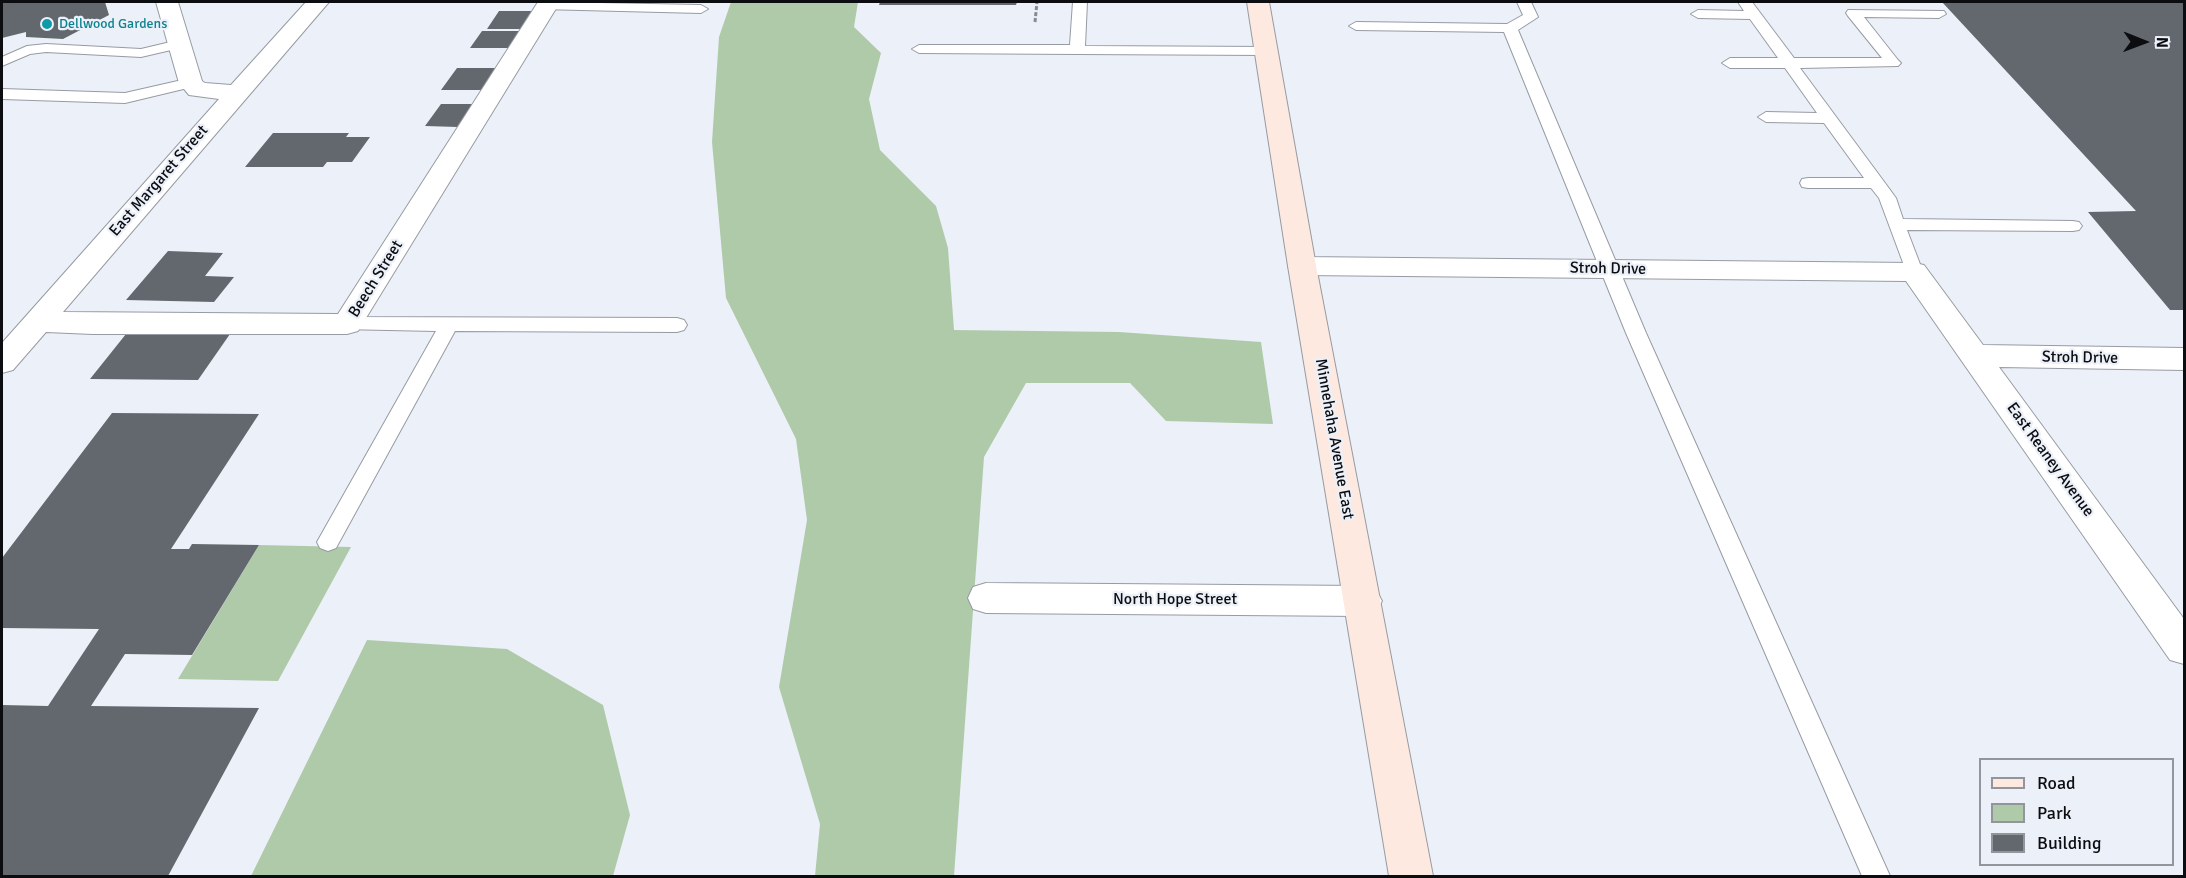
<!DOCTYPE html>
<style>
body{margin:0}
#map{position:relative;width:2186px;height:878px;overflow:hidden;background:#ecf0f9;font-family:Signika,sans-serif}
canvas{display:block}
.frame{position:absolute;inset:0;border:3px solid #0c0d10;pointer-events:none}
.legend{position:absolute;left:1979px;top:758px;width:195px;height:108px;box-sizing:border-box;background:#ecf0f9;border:2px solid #92959c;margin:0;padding:8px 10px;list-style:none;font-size:18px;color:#0c0d10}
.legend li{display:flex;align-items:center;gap:12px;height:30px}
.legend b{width:30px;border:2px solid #92959c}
.north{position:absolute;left:2114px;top:12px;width:60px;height:60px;-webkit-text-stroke:4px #ecf0f9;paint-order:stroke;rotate:91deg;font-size:16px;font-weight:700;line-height:24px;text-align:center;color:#0c0d10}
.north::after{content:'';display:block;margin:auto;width:21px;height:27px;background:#0c0d10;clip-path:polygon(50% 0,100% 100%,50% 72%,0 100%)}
</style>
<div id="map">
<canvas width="2186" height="878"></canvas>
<div class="frame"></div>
<ul class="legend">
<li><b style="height:8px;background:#fde9df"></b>Road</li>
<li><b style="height:16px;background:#afcaa9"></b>Park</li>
<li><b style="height:16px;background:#63676e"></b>Building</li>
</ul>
<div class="north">N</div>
</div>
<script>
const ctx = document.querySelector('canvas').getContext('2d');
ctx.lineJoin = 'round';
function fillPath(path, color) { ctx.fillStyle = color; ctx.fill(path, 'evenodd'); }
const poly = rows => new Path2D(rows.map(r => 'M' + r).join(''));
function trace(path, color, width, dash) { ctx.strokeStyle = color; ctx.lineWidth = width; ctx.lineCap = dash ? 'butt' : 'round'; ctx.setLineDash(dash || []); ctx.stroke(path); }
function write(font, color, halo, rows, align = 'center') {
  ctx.font = font + ' Signika,sans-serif'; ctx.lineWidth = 4.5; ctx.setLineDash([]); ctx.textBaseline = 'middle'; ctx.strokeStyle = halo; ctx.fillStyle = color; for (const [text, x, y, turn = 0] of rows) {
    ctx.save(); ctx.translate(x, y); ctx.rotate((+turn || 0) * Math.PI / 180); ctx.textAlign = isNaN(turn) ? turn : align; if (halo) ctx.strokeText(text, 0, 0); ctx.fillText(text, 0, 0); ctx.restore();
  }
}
fillPath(poly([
 [731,2,858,2,854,27,881,53,869,99,880,150,936,206,948,248,954,330,1119,332,1261,342,1273,424,1166,421,1130,383,1026,383,984,457,954,876,815,876,820,824,779,687,807,520,796,439,726,298,712,142,719,37],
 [259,545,351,547,278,681,178,679],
 [367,640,507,649,603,705,630,815,613,876,251,876]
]), '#afcaa9');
fillPath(poly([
 [2,2,105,2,109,15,63,39,26,37,26,32,2,38],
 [880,2,1017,2,1016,5,879,5],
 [1942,2,2184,2,2184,310,2170,310,2088,212,2136,211],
 [499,11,535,11,524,29,487,29],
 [482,31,523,31,511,48,470,48],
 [457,68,497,68,482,90,441,90],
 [441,104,473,104,458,127,425,126],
 [273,133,349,133,346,137,370,137,352,162,327,162,323,167,245,167],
 [168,251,223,253,205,276,234,277,214,302,126,300],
 [126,334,230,334,198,380,90,379],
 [112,413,259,414,171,549,189,549,192,544,259,545,192,655,125,654,91,706,259,708,168,876,2,876,2,705,48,706,99,629,2,628,2,558]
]), '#63676e');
const lane = poly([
 [546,2,701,5,708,9,701,13,541,9,539,6,546,2],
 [1073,2,1087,2,1085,46,1266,47,1273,51,1266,55,1077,54,919,53,912,49,919,45,1070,45,1073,2],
 [1517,2,1531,2,1538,17,1518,30,1646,333,1890,876,1862,876,1626,333,1504,32,1356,30,1349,26,1356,22,1507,24,1523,15,1517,2],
 [1738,2,1752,2,1794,58,1882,58,1848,16,1846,13,1848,10,1944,11,1946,14,1939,18,1864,17,1898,60,1901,63,1898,66,1800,68,1885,183,1896,198,1903,219,2073,221,2079,222,2082,226,2079,230,2073,231,1907,230,1923,272,1920,276,1908,276,1879,198,1871,188,1808,188,1802,187,1800,183,1802,179,1808,178,1864,178,1824,123,1766,122,1758,117,1766,112,1817,113,1785,68,1730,68,1722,63,1730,58,1778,58,1750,19,1698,18,1691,14,1698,10,1744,11,1738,2],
 [179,40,186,44,184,47,141,57,46,52,30,54,2,66,2,57,27,46,46,44,141,49,179,40],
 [191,78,199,83,196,86,125,103,2,99,2,89,125,93,191,78],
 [347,317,677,318,684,320,687,325,684,330,677,332,455,331,336,548,328,551,320,548,317,542,436,331,340,329,337,324,340,319,347,317]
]);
const street = poly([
 [156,2,178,2,202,81,205,83,231,85,306,2,329,2,63,312,338,314,538,2,560,2,358,331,347,334,93,334,46,332,13,370,2,373,2,343,219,99,189,95,179,83,156,2],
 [1302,257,1914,263,1924,265,1983,345,2184,348,2184,370,1999,367,2184,619,2184,664,2170,660,1906,281,1302,275,1292,273,1288,266,1292,259,1302,257],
 [986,583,1363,586,1376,590,1382,601,1376,612,1363,616,986,613,973,609,968,598,973,587,986,583]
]);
const secondary = poly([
 [1247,2,1269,2,1316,266,1433,876,1389,876,1288,266,1247,2]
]);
trace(lane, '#979ba3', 2);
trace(street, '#979ba3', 2);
trace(secondary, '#979ba3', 2);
trace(poly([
 [1035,22,1037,2]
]), '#86898f', 3, [4, 2]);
fillPath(lane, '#fff');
fillPath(street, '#fff');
fillPath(secondary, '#fde9df');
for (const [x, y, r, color] of [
 [47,24,6,"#0f9aa8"]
]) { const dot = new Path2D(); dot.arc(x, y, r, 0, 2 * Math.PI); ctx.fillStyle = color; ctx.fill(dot); trace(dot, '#ecf0f9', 2); }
write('14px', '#0d838f', '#ecf0f9', [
 ["Dellwood Gardens",59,24]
], 'left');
write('16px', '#0c0d10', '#ecf0f9', [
 ["East Margaret Street",159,181,-49],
 ["Stroh Drive",1608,269,1],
 ["Beech Street",376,279,-58],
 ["Stroh Drive",2080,358,1],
 ["Minnehaha Avenue East",1334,439,80],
 ["East Reaney Avenue",2050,460,54],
 ["North Hope Street",1175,600]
]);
</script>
